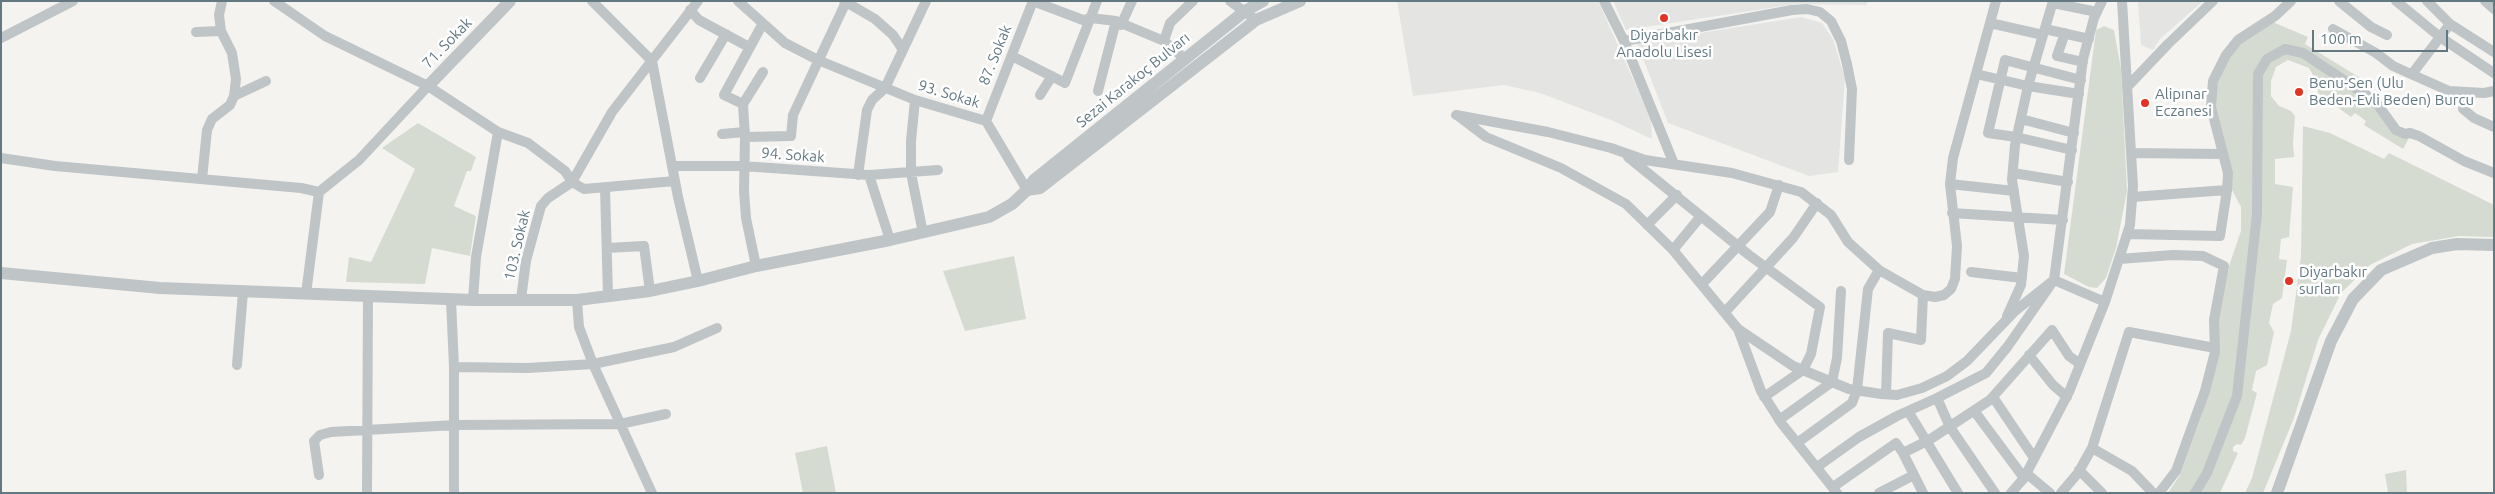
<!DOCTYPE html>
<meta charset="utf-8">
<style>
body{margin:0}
#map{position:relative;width:2495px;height:494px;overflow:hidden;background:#f4f3f0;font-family:Ubuntu,sans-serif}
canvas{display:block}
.frame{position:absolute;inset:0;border:2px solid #637881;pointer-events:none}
.scale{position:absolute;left:2312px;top:30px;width:136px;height:22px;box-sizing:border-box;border:2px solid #637881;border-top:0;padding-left:6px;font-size:15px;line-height:18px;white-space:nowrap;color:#637881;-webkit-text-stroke:4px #fff;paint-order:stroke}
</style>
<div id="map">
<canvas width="2495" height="494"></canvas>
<div class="frame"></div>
<div class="scale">100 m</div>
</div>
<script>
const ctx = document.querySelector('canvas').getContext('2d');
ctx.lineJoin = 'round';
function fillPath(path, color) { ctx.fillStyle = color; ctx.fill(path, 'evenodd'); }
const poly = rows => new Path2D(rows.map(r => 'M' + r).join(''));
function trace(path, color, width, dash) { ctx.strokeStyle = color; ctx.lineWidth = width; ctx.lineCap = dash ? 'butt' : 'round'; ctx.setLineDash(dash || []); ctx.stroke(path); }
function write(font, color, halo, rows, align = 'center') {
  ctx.font = font + ' Ubuntu,sans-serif'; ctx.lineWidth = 5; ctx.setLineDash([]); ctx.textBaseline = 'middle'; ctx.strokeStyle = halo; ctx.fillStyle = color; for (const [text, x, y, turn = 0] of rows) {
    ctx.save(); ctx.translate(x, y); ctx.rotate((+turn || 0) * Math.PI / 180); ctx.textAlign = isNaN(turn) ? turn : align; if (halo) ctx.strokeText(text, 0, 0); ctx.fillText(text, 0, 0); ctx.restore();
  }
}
fillPath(poly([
 [1397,1,1598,1,1651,119,1652,139,1611,120,1540,93,1504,85,1413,96],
 [1613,1,1912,1,1868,2,1866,5,1796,4,1626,30],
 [2138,1,2203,1,2160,39,2153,50,2141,45],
 [1801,17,1822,23,1833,39,1845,78,1838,172,1809,176,1668,123,1637,43]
]), '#e4e5e3');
fillPath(poly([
 [2273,20,2275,23,2308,37,2305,44,2362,79,2383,114,2409,138,2403,149,2364,125,2366,121,2355,113,2351,117,2318,93,2317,82,2309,68,2288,60,2276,67,2271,81,2271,96,2279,106,2291,111,2295,116,2293,143,2294,157,2275,159,2275,184,2293,187,2289,237,2281,239,2279,259,2287,260,2282,298,2273,304,2269,323,2274,332,2267,365,2256,371,2252,390,2257,393,2245,438,2241,445,2237,444,2233,447,2233,451,2238,453,2220,493,2168,493,2180,475,2201,417,2218,314,2230,263,2241,231,2241,207,2231,188,2216,112,2215,98,2219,77,2229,54,2245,38],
 [2104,26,2114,30,2121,69,2127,191,2116,248,2106,278,2097,288,2089,287,2064,274,2096,30],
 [418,123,476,157,471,171,467,171,454,206,476,216,470,256,432,248,425,284,346,282,349,257,371,262,415,169,382,148],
 [2303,126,2330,133,2384,159,2389,153,2494,205,2494,237,2459,236,2412,244,2370,265,2341,293,2318,340,2294,418,2263,493,2245,493,2252,478,2291,331,2301,256],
 [1014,256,1026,319,965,331,943,271],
 [827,446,836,493,803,493,795,453],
 [2406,470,2407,493,2388,493,2385,474]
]), '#d6dbd1');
trace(poly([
 [274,1,325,36,428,86,498,132,528,143,565,171,572,182,584,189,675,181],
 [592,1,652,61,678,197,698,281],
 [738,1,785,43,818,60,915,100,986,121,1027,190],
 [844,1,875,19,893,35,903,50],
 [1230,1,1256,20],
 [1604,1,1624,41,1674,164],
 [2339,1,2371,27,2387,35],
 [2396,1,2440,37,2494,73],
 [2427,1,2450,24,2494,52],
 [2485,1,2494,9],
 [2053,3,2097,12],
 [690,10,699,20,749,47],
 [1990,23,2043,35],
 [1121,25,1132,1],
 [2045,29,2089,39],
 [2333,29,2376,53,2393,66,2449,91,2484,93,2494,91],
 [196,32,221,31],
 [2065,33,2057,56,2083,62],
 [1,38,73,1],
 [1164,41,1170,23,1193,1],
 [1624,41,1792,10,1807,9,1820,12,1831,21,1841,41,1847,64,1852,89,1849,160],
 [1012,56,1065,83,1097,1],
 [1976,74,2028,86,2079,94],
 [2412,74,2450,24],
 [700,78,726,34],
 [2128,86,2168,44,2213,1],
 [1098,91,1116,21],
 [2465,92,2463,109,2474,118,2494,127],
 [1040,95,1052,76],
 [234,96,266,81],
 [915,100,911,141,911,173,923,233],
 [743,104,724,95,762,25],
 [1456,115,1548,132,1611,148,1645,160,1732,173,1801,192,1831,215,1848,242,1879,270,1923,295,1935,297,1944,295,1951,289,1955,279,1957,246,1950,184,1953,158,1996,1],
 [1457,115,1486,137,1561,168,1626,204,1673,250,1738,329,1761,391,1782,424,1837,493],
 [2021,119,2074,133],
 [986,121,1033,1,1083,20,1091,18,1116,21,1164,41,1185,59],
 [722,134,745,132],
 [745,137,791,136,793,115,846,2],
 [2072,150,2016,137,1988,133,2005,60,2081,80],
 [2131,153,2222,154],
 [1628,157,1749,255,1820,307,1811,354,1803,370,1764,397],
 [1,158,55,166,301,188,319,192],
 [673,166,743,166,869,175,938,170],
 [2013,173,2068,182],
 [858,175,867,110,872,100,885,88,926,1],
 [869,175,890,240],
 [202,179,207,130,212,119,230,105,234,96,236,79,232,53,221,31,219,15,222,1],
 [1950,184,2014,191],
 [605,188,608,296],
 [2132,197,2227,190,2228,173,2211,107,2213,81,2226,55,2238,40,2275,16,2291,1],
 [1952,213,2063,220],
 [1647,225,1677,195],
 [2127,234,2220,236,2227,190],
 [607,248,644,246,650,291],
 [1673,250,1701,216],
 [2119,259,2173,255,2203,256,2224,266,2214,320,2215,352,2205,391,2176,471,2159,493],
 [756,266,746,218,744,191,745,137,743,104,763,72],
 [1971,272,2022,278],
 [1702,284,1770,212,1779,185],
 [306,294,319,192,359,160,428,86],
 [521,299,526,261,541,206,548,198,572,182,612,112,698,1],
 [451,300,454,367,454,493],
 [473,300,476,257,498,132],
 [577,300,579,327,593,364,652,493],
 [1725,312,1793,238,1817,203],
 [2007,316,2021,285,2024,256,2012,180,2015,145,2028,86,2053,1],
 [1738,329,1793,366,1849,389,1881,394,1897,395,1922,388,1947,376,1967,361,2015,311,2054,280,2083,59,2094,18,2102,1],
 [2029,355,2053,385,2067,397],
 [237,365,243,292],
 [454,367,528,368,593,364,674,347,717,328],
 [1886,394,1888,333,1921,340,1923,295],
 [1993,397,2034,458],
 [1937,398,1986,373,2008,346,2054,280,2105,302],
 [1908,411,1958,493],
 [1975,412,2024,478],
 [1779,420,1832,382,1837,358,1841,291],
 [1797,443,1852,403,1857,390,1868,289,1879,270],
 [2092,448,2129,332,2215,348],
 [1817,467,1859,437,1897,416,1937,398,1950,427,1995,493],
 [2079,470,2102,493],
 [2026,473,2050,493],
 [319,475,314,441,320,435,331,432,455,425,620,424,666,414],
 [1833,487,1896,443,1903,453],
 [367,493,368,297],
 [1879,493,1914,475],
 [1923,493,1903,453,1929,440,1990,400,2052,330,2069,356,2080,364],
 [2011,493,2024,478,2069,392,2105,302,2130,225,2133,186,2122,1],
 [2061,493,2078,473,2092,448,2132,471,2153,493],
 [2195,493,2207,473,2237,396,2257,214,2258,74,2267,59,2285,49,2303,53,2375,101,2396,130,2405,134,2410,133,2419,136,2464,161,2494,173]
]), '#bfc4c6', 10);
trace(poly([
 [428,86,510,1],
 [1027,190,1034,180,1185,59,1245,11,1263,1],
 [1,273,160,288,473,300,577,300,650,291,698,281,756,266,890,240,989,217,1012,204,1027,190,1040,188,1256,20,1300,1],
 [2277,493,2331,341,2353,299,2381,270,2432,248,2457,244,2494,245]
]), '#bfc4c6', 12);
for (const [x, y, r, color] of [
 [1664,18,5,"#e13523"],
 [2299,92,5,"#e13523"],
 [2145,103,5,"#e13523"],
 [2289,281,5,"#e13523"]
]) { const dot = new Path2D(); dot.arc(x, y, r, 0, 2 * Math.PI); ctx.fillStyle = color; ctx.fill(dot); trace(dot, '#fff', 2); }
write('15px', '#637881', '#fff', [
 ["Diyarbakır",1664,35,"center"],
 ["Anadolu Lisesi",1664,52,"center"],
 ["Benu-Sen (Ulu",2309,83],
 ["Beden-Evli Beden) Burcu",2309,100],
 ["Alipınar",2155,94],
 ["Eczanesi",2155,111],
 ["Diyarbakır",2299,272],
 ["surları",2299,289]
], 'left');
write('15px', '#637881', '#fff', [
 ["71. Sokak",447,43,-46],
 ["87. Sokak",995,55,-68],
 ["Sezai Karakoç Bulvarı",1133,80,-39],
 ["93. Sokak",949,94,17],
 ["94. Sokak",793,155,4],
 ["103. Sokak",517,245,-77]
]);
</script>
